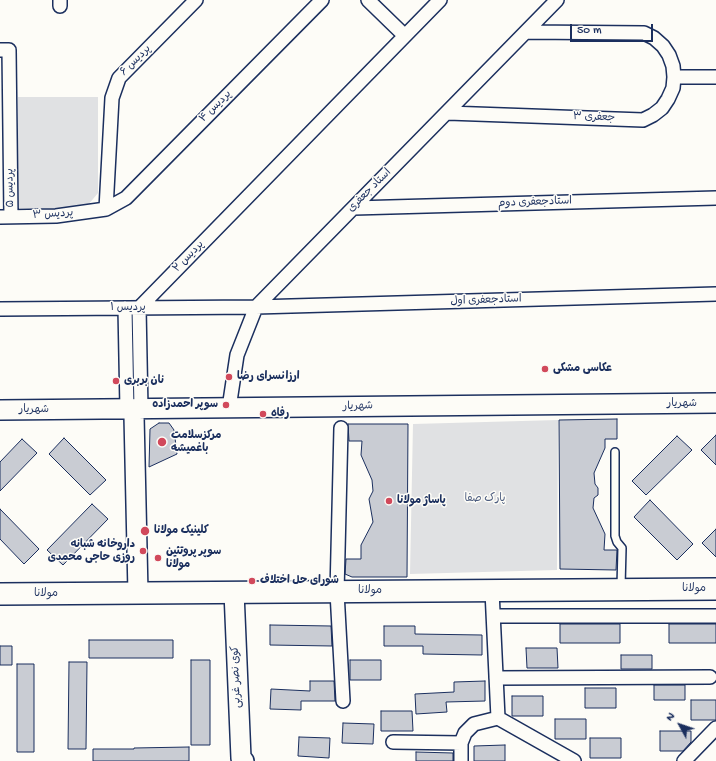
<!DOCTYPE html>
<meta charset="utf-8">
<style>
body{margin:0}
#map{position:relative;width:716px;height:761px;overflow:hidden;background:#fdfcf7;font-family:"Gochi Hand",sans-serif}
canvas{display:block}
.north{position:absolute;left:660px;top:705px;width:40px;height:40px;-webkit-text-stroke:3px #fdfcf7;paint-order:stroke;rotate:310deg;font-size:11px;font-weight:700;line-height:16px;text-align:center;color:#1b2f5e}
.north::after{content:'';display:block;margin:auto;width:14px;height:18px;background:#1b2f5e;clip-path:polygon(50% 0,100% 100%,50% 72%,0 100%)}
.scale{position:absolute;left:570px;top:24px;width:83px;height:18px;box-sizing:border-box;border:2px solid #1b2f5e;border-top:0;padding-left:5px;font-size:12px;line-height:14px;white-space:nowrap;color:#1b2f5e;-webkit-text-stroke:3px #fdfcf7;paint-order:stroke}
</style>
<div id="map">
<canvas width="716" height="761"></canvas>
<div class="north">N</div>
<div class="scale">50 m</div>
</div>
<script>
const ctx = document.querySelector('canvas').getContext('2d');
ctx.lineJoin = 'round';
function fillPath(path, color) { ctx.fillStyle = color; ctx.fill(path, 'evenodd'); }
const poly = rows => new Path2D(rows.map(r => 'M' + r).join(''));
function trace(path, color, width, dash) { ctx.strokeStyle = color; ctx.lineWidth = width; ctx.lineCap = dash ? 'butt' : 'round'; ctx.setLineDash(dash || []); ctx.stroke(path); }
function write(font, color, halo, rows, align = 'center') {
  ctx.font = font + ' "Gochi Hand","Playpen Sans Arabic",sans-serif'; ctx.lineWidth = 3; ctx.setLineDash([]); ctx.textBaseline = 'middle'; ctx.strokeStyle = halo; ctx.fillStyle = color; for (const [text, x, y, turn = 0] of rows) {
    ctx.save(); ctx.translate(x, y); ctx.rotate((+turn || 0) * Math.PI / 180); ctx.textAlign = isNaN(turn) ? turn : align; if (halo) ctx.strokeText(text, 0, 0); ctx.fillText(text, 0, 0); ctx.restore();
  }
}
fillPath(poly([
 [18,97,98,97,98,193,88,205,78,209,18,208],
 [558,420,557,570,410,574,413,424]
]), '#e0e1e3');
const building = poly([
 [617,419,617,439,605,439,605,448,594,473,595,484,598,488,598,495,594,498,593,508,605,534,604,550,617,550,616,570,560,569,559,420,617,419],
 [159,423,169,423,174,430,177,454,149,467,150,429,159,423],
 [348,424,408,424,407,577,352,577,345,574,346,559,361,559,361,545,373,522,369,499,373,491,372,480,361,455,362,441,349,441,348,424],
 [716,435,716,465,701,450,716,435],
 [677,436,692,450,646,495,632,481,677,436],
 [64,438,106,480,90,495,49,454,64,438],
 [22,439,37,453,0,491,0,462,22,439],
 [650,500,693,544,677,560,634,517,650,500],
 [92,504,108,519,63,565,47,550,92,504],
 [0,509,39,549,24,564,0,539,0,509],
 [716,529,716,557,702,543,716,529],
 [560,624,620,624,620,643,560,643,560,624],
 [669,624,716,624,716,643,669,643,669,624],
 [270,625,331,626,332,646,270,645,270,625],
 [384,626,415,626,415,634,482,635,482,655,423,654,423,646,384,646,384,626],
 [89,640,173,640,173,658,89,658,89,640],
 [0,646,12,646,12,665,0,665,0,646],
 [526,648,557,648,558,668,527,668,526,648],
 [621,655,652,655,652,669,621,669,621,655],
 [191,660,210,660,210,745,191,745,191,660],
 [350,660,381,660,381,680,350,680,350,660],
 [69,662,87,662,86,749,68,749,69,662],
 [17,664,34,664,34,752,17,752,17,664],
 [310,681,334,681,335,701,301,701,301,710,270,709,271,689,310,691,310,681],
 [485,681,485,701,446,702,447,712,416,714,415,694,454,692,454,682,485,681],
 [654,685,685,685,685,700,654,700,654,685],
 [585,688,616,688,616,708,585,708,585,688],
 [512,696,543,696,543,716,512,716,512,696],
 [691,700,716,700,716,720,691,720,691,700],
 [381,711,412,711,413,731,381,731,381,711],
 [555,719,586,719,586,739,555,739,555,719],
 [343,723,374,724,373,744,342,743,343,723],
 [660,731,691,731,691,742,683,751,660,751,660,731],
 [299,737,330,738,329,758,298,756,299,737],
 [590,738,621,738,621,758,590,758,590,738],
 [505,745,505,761,474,761,474,746,505,745],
 [189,747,189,761,93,761,93,749,134,749,134,748,189,747],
 [416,752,453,753,453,761,416,761,416,752]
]);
fillPath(building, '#c9ccd3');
trace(building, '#1b2f5e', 1);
const lane = poly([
 [615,452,615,536,617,542,622,548,621,587]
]);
const street = poly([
 [60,0,60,6],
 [368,0,404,35],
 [0,50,9,50,11,217],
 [674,77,716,77],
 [448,113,643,120,653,115,662,108,668,99,673,88,674,77,673,66,669,55,663,46,654,38,644,33,526,32],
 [354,208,716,198],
 [106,209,112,98,119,78,196,0],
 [0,217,56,216,106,209,126,198,322,0],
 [125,308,127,409,134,416,141,409,139,308,440,0],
 [0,309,256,307,716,294],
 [229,408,237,355,256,307,557,0],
 [341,428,337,592,343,701],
 [492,591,498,718],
 [494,616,716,616],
 [496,678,710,677],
 [393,742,461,743],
 [461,761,461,743,465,733,474,724,498,718,574,761],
 [684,761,716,728]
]);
const secondary = poly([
 [0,410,716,403],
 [134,416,138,593],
 [234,592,241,758,244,761]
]);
const primary = poly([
 [0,594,716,589]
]);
trace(lane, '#1b2f5e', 10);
trace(street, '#1b2f5e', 16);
trace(secondary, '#1b2f5e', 22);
trace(primary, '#1b2f5e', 24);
trace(lane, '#fdfcf7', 7);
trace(street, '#fdfcf7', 13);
trace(secondary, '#fdfcf7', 19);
trace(primary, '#fdfcf7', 21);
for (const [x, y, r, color] of [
 [545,369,4,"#d1495b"],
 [229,377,4,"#d1495b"],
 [116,381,4,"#d1495b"],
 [226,405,4,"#d1495b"],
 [263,414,4,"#d1495b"],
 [162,442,5,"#d1495b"],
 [389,501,4,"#d1495b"],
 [145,531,5,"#d1495b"],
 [143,551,4,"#d1495b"],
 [158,558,4,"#d1495b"],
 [252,581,4,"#d1495b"]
]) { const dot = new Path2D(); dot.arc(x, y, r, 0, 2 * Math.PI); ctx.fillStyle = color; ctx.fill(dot); trace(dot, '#fdfcf7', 1.5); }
write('11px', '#1b2f5e', '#fdfcf7', [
 ["پردیس ۶",136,61,-45],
 ["پردیس ۴",216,107,-45],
 ["جعفری ۳",594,118,2],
 ["پردیس ۵",11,188,-91],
 ["استاد جعفری",370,191,-45],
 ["استادجعفری دوم",535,203,-2],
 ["پردیس ۳",53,215,-4],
 ["پردیس ۲",189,257,-46],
 ["استادجعفری اول",486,301,-2],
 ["پردیس ۱",128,308],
 ["شهریار",682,404],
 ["شهریار",358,407,-1],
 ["شهریار",34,410],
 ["مولانا",694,589],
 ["مولانا",370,591],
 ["مولانا",46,594],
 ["کوی نصر غربی",237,677,-92]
]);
write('bold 11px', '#1b2f5e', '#fdfcf7', [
 ["عکاسی مشکی",553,369],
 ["ارزانسرای رضا",237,377],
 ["نان بربری",124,381],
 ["سوپر احمدزاده",218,405,"right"],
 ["رفاه",271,414],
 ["مرکزسلامت",171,436],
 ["باغمیشه",171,449],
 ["پاساژ مولانا",397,501],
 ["کلینیک مولانا",154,531],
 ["داروخانه شبانه",135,545,"right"],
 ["روزی حاجی محمدی",135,558,"right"],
 ["سوپر پروتئین",166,552],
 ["مولانا",166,565],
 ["شورای حل اختلاف",260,581]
], 'left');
write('11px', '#4c5c7f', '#fdfcf7', [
 ["پارک صفا",485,499]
]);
</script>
